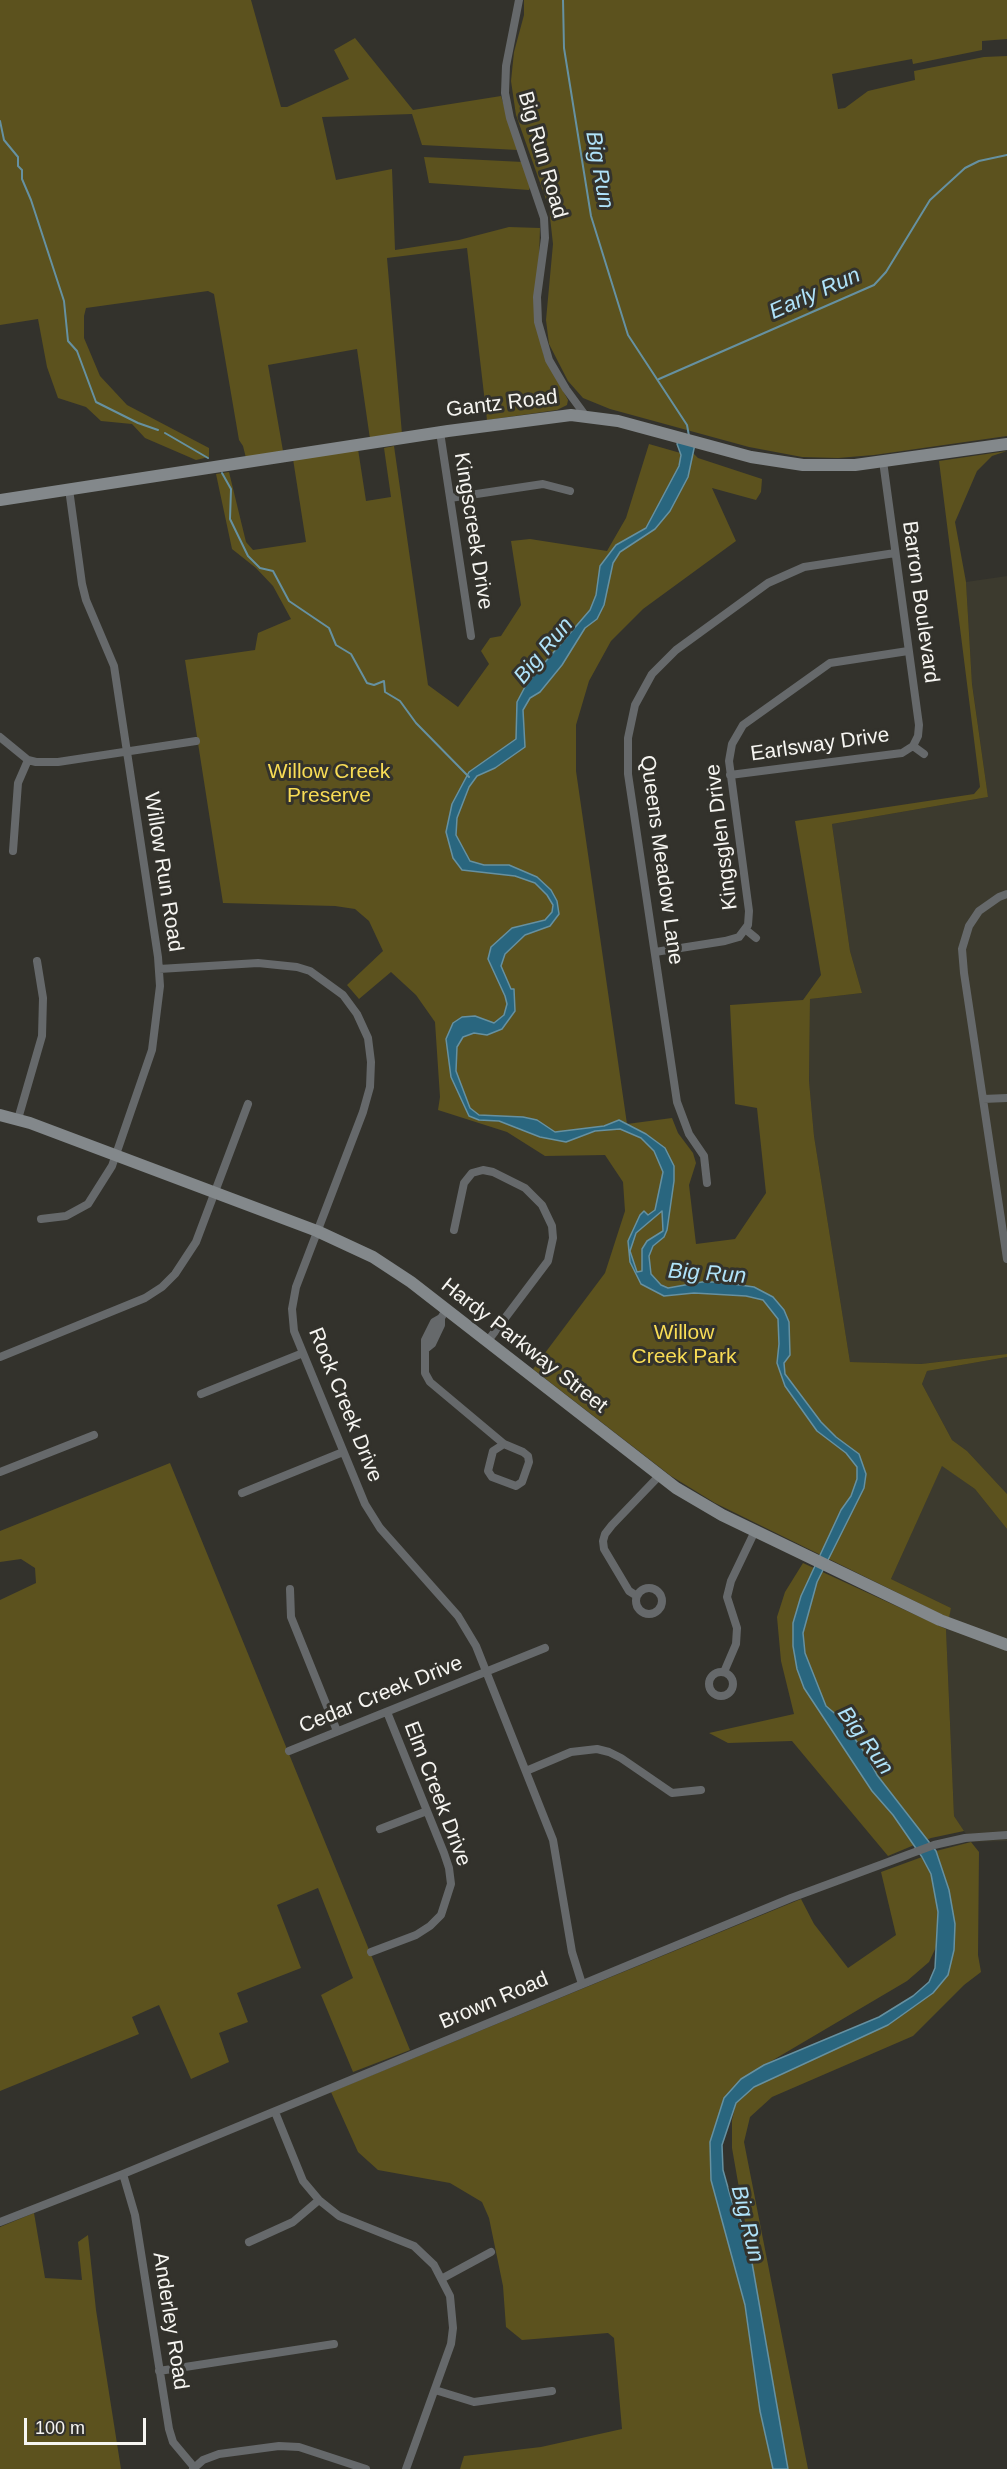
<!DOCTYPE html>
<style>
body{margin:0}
#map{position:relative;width:1007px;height:2469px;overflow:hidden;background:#33322c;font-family:Helvetica,sans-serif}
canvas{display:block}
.scale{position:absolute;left:24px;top:2418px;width:122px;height:27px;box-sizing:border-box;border:3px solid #f6f5f1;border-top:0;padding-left:8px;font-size:18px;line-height:21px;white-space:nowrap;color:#f6f5f1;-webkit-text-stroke:4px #33322c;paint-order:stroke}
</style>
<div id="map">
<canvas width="1007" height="2469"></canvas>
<div class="scale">100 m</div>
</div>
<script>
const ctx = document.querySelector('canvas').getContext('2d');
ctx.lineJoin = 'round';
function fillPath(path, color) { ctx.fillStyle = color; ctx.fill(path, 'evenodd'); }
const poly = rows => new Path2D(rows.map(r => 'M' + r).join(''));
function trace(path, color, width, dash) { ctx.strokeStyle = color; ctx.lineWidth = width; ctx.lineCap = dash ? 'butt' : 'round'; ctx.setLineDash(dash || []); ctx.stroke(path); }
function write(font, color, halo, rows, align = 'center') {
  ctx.font = font + ' Helvetica,sans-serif'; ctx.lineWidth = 6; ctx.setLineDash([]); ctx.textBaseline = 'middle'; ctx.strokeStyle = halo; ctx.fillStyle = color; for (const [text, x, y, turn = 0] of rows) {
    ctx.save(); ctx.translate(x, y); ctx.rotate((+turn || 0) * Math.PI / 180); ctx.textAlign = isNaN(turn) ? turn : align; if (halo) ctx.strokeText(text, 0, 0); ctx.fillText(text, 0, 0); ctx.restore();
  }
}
fillPath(poly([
 [1007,576,1007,1354,921,1364,850,1362,814,1136,809,1081,810,999,862,993,850,951,832,824,988,797,972,683,966,582],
 [1007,1357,1007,1494,967,1451,952,1440,922,1384,927,1371],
 [942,1465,975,1489,1007,1529,1007,1841,971,1842,954,1816,946,1629,951,1608,891,1579]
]), '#3c3a2e');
fillPath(poly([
 [0,0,251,0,281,107,287,107,349,79,334,50,355,38,413,110,501,96,518,150,422,145,412,114,322,117,336,180,392,169,395,250,459,240,509,227,540,228,537,322,544,356,568,400,567,405,557,410,487,420,467,248,387,258,402,434,370,439,357,349,268,365,283,451,246,458,243,446,239,440,214,294,208,291,86,308,84,316,84,338,100,376,127,405,209,448,209,457,196,460,145,438,132,424,101,421,86,407,58,398,47,367,38,319,0,325],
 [524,0,1007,0,1007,39,982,41,982,50,913,64,912,59,832,74,838,109,845,108,868,91,915,80,914,71,984,57,1007,56,1007,436,874,455,838,458,802,457,749,447,610,409,583,398,568,381,549,344,546,320,553,244,549,208,516,115,511,81,514,52,524,15],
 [424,157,523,162,531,185,529,190,429,183],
 [649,444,691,456,693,453,698,458,762,479,761,492,756,500,712,488,736,541,643,609,611,641,589,681,576,725,576,771,627,1124,672,1118,678,1133,693,1153,696,1163,689,1185,696,1244,735,1239,766,1193,757,1108,735,1104,730,1005,803,1000,821,975,795,821,974,794,980,787,939,461,1007,451,992,456,977,471,955,522,966,582,972,684,988,797,832,824,850,951,862,993,810,999,809,1081,814,1136,850,1362,921,1364,1007,1354,1007,1357,927,1371,922,1384,952,1440,967,1451,1007,1494,1007,1529,975,1489,942,1466,891,1579,951,1608,949,1618,715,1503,671,1476,533,1369,605,1273,625,1211,623,1182,605,1155,545,1156,507,1132,438,1110,440,1097,435,1022,416,995,391,972,359,999,347,985,383,951,369,921,355,909,335,906,223,903,185,660,255,650,258,633,291,619,273,586,256,568,232,549,216,474,229,472,246,542,253,550,306,542,293,459,358,449,366,501,391,497,384,448,394,446,428,685,458,707,489,664,481,651,490,638,501,636,521,605,511,541,530,539,607,551,626,518],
 [170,1463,410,2050,353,2072,321,1995,353,1978,318,1888,277,1905,301,1968,237,1993,248,2022,219,2033,229,2062,191,2079,159,2005,132,2017,139,2034,0,2091,0,1600,36,1583,35,1568,21,1559,0,1562,0,1531],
 [803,1563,946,1629,954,1816,964,1831,931,1838,888,1856,792,1741,728,1743,709,1733,794,1714,781,1661,777,1617,785,1592],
 [971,1842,979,1852,978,1955,981,1972,964,1985,913,2036,772,2097,750,2117,744,2142,808,2469,788,2469,732,2148,732,2120,736,2103,754,2087,888,2025,933,1993,948,1975,949,1890,936,1851],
 [922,1857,931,1874,938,1912,937,1945,929,1962,907,1981,741,2079,724,2099,710,2142,711,2180,745,2305,760,2411,773,2469,460,2469,464,2456,541,2447,622,2429,614,2338,608,2333,522,2340,506,2327,503,2286,489,2218,482,2202,450,2183,378,2170,358,2152,331,2092,801,1899,814,1924,848,1968,896,1935,881,1872],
 [34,2213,45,2278,82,2280,78,2242,88,2235,96,2310,121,2469,0,2469,0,2227]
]), '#5c521e');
const water = poly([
 [680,439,695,444,688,477,670,511,655,529,620,552,613,563,604,605,597,619,585,628,562,665,540,692,530,698,523,710,525,747,495,768,477,776,469,787,457,818,456,835,470,861,484,865,509,865,537,877,551,890,557,901,559,914,550,926,525,935,505,954,501,966,511,989,514,989,515,1011,502,1029,487,1035,474,1033,463,1037,457,1047,456,1071,470,1108,479,1115,523,1117,537,1120,555,1132,604,1126,619,1120,646,1134,665,1148,674,1166,674,1181,667,1230,664,1237,653,1246,649,1256,651,1274,661,1285,668,1288,702,1282,719,1282,754,1287,773,1297,784,1310,789,1322,790,1355,784,1363,785,1374,821,1422,836,1437,859,1454,866,1474,864,1488,817,1582,803,1633,805,1653,826,1706,839,1717,865,1753,877,1775,936,1851,949,1890,955,1924,954,1950,948,1975,933,1993,888,2025,754,2087,736,2103,722,2145,723,2170,732,2202,747,2234,788,2469,773,2469,760,2411,745,2305,711,2180,710,2142,724,2098,741,2079,764,2065,879,2017,913,1996,929,1982,935,1968,938,1912,931,1874,922,1857,893,1815,872,1791,804,1688,797,1669,793,1646,793,1623,801,1596,841,1510,851,1496,857,1479,857,1467,846,1453,817,1431,785,1386,777,1363,779,1344,778,1319,763,1300,746,1296,694,1293,664,1296,641,1284,630,1262,628,1241,640,1215,644,1211,648,1215,655,1210,663,1172,654,1151,641,1138,620,1129,595,1131,566,1142,540,1137,499,1121,479,1120,469,1116,451,1077,446,1039,453,1023,462,1017,475,1016,494,1023,504,1015,507,1004,505,996,488,959,491,947,512,928,545,920,552,912,553,905,547,895,535,883,515,876,462,870,453,858,446,832,452,804,469,772,516,739,517,702,527,683,590,610,596,595,600,566,616,545,646,528,679,466,681,455,677,444,680,439],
 [662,1211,663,1231,647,1241,642,1249,642,1271,637,1272,630,1251,636,1233,662,1211]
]);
fillPath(water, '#29667f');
trace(water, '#6691a1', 1.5);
trace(poly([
 [563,0,564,48,591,216,628,335,687,425,689,436],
 [0,121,4,140,18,157,18,166,22,170,22,179,31,200,64,301,68,341,77,351,96,402,138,423,158,430],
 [659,379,874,285,886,272,930,200,965,168,979,161,1007,155],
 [165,433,208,458],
 [222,473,231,489,230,519,248,556,260,568,273,571,289,601,329,628,336,645,351,654,367,683,374,685,384,681,385,692,400,701,416,723,469,777]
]), '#6691a1', 2);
trace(poly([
 [519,0,506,66,505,93,510,118,544,218,545,238,537,297,538,322,549,360,566,389,585,415],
 [440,432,471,636],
 [883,461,919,725,918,736,913,746],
 [450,498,543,484,570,491],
 [0,737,28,760,36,762,58,762,196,741],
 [913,746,924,754],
 [730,775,902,753,913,746],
 [13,851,18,783,28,760],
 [1007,894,999,897,979,911,969,926,962,949,964,973,1007,1259],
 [745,929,756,938],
 [655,952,725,941,739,937,748,925,749,911,729,761,732,744,743,725,830,663,908,651],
 [159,969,258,963,297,967,310,971,343,995,357,1014,368,1038,371,1062,370,1087,363,1112,296,1287,292,1309,294,1331,365,1504,380,1528,458,1616,476,1646,553,1840,572,1952,582,1984],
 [983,1099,1007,1098],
 [18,1119,42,1036,43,998,37,961],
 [707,1183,704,1156,689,1134,677,1102,628,774,628,738,635,705,652,674,676,650,768,583,804,567,895,553],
 [41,1219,66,1216,88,1204,112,1166,152,1050,160,986,158,957,114,666,86,600,82,584,69,489],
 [454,1230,464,1183,472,1173,483,1170,493,1172,525,1188,542,1205,552,1226,553,1238,548,1261,487,1342],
 [446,1310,441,1318,434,1322,425,1340,425,1373,430,1382,504,1444],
 [427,1348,432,1344,441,1325,441,1318],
 [0,1357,145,1298,162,1287,175,1274,196,1242,248,1104],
 [201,1394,303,1353],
 [504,1444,523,1452,528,1456,529,1462,522,1482,516,1486,492,1477,488,1471,493,1451,504,1444],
 [0,1472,94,1435],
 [242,1493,343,1452],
 '636 1601a13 13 0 1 1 26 0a13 13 0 1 1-26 0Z',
 [290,1589,291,1617,337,1731],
 [637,1596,629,1591,604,1549,603,1541,605,1534,612,1525,659,1476],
 [724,1672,736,1644,737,1628,727,1597,731,1581,755,1531],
 '709 1684a12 12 0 1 1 24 0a12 12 0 1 1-24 0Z',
 [289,1751,545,1648],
 [526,1771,571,1752,597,1749,609,1752,621,1758,672,1793,701,1790],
 [380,1829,427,1811],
 [371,1952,416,1935,430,1926,441,1915,451,1884,449,1868,444,1853,387,1712],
 [275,2112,303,2181,319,2200,339,2216,414,2246,434,2265,450,2296,453,2328,451,2344,406,2469],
 [123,2174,135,2215,169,2429,173,2442,194,2467],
 [0,2222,123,2174,791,1898,934,1845,965,1838,1007,1835],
 [249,2242,293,2222,319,2200],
 [443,2278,491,2252],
 [159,2371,334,2344],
 [435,2390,474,2402,552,2391],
 [193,2469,203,2460,219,2454,279,2446,299,2447,366,2469]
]), '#66696b', 8);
trace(poly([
 [0,500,448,431,571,415,618,421,751,457,803,465,855,465,1007,444],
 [0,1115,30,1123,317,1231,373,1257,411,1282,676,1488,722,1515,940,1620,1007,1645]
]), '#83888b', 12);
write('21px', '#f6f5f1', '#33322c', [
 ["Big Run Road",542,155,74],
 ["Gantz Road",502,404,-7],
 ["Kingscreek Drive",473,531,81],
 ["Barron Boulevard",920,602,82],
 ["Earlsway Drive",820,745,-8],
 ["Kingsglen Drive",722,837,-97],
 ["Queens Meadow Lane",661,860,82],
 ["Willow Run Road",163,872,81],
 ["Hardy Parkway Street",524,1346,38],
 ["Rock Creek Drive",345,1405,68],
 ["Cedar Creek Drive",381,1695,-22],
 ["Elm Creek Drive",437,1794,69],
 ["Brown Road",494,2001,-23],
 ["Anderley Road",170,2321,81]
]);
write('21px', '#f8dc55', '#33322c', [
 ["Willow Creek",329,772],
 ["Preserve",329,796],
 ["Willow",684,1333],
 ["Creek Park",684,1357]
]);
write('italic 22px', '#afe2f9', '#33322c', [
 ["Big Run",599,170,80],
 ["Early Run",815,294,-24],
 ["Big Run",544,651,-50],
 ["Big Run",707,1274,4],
 ["Big Run",865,1741,54],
 ["Big Run",747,2224,76]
]);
</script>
